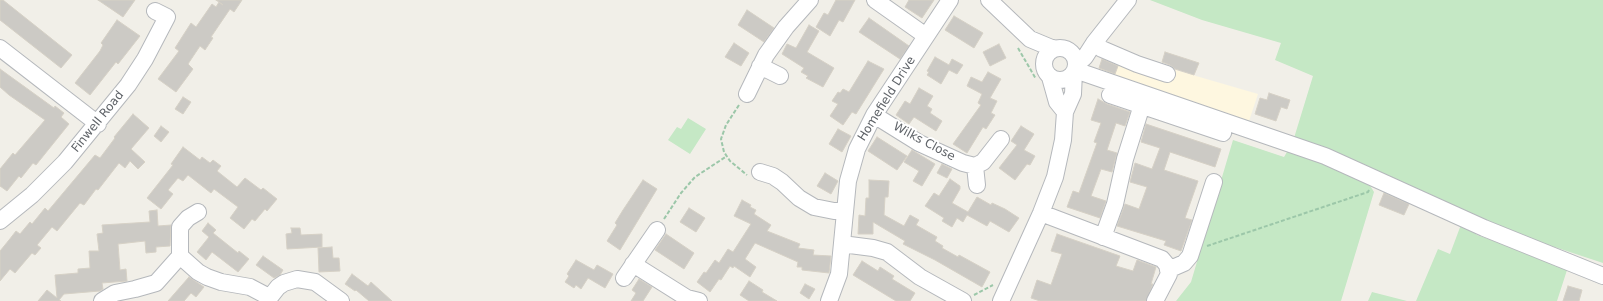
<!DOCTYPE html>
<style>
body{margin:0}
canvas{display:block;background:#f1efe8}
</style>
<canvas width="1603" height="301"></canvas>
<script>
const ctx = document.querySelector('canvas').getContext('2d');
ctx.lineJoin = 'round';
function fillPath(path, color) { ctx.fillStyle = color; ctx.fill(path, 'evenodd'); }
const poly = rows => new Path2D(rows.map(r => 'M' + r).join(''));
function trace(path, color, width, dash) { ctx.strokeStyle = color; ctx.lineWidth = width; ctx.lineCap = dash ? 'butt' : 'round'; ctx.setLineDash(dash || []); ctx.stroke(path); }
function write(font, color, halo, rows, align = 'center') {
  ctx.font = font + ' "DejaVu Sans",sans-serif'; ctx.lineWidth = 4; ctx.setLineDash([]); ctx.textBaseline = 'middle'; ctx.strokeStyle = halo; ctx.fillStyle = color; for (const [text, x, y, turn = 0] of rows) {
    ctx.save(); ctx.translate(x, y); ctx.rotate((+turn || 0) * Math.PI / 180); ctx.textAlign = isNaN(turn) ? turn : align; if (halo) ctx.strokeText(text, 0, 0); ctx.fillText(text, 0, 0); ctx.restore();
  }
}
fillPath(poly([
 [1104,55,1148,62,1258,94,1248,124,1097,74]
]), '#fef7e0');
fillPath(poly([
 [1150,0,1603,0,1603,263,1491,226,1294,138,1313,76,1275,60,1281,43,1202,20],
 [688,118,706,129,690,154,668,140,677,127,681,129],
 [1233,140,1284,157,1290,147,1366,179,1374,192,1341,301,1176,301,1191,282],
 [1462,222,1477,235,1568,267,1557,301,1416,301,1438,249,1450,254],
 [1372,292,1407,301,1368,301]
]), '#c5e8c5');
const building = poly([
 [0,0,3,0,72,55,61,68,0,20,0,0],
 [98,0,135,0,123,17,98,0],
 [216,0,242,0,234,12,230,9,211,37,213,38,205,50,200,46,188,64,193,69,176,92,158,79,179,51,175,48,191,23,196,27,212,4,216,7,219,2,223,5,216,0],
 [836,0,855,0,843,22,839,20,830,36,816,27,824,13,828,15,836,0],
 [909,0,934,0,922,18,905,7,909,0],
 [747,10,774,28,764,42,738,25,747,10],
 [954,16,983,33,974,48,945,30,954,16],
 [869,18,909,46,900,59,859,32,869,18],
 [117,20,140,36,118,64,116,62,90,95,75,83,100,51,103,45,101,43,117,20],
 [809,25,819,31,807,52,834,68,823,87,806,78,808,76,801,72,804,68,782,54,787,44,796,48,809,25],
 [734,43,749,53,741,66,725,57,734,43],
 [999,44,1006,58,990,66,983,52,999,44],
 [1165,52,1199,63,1194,75,1175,69,1170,65,1162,62,1165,52],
 [935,57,949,65,952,59,963,65,957,74,949,70,941,84,927,75,929,72,927,71,935,57],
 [1102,59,1118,66,1115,74,1099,68,1102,59],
 [868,61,884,69,856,114,852,112,843,125,830,116,838,104,832,101,838,92,840,93,843,89,849,92,868,61],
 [0,69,54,108,55,106,64,113,61,117,69,124,36,165,33,163,21,178,19,176,7,191,0,186,0,169,13,153,15,155,45,120,9,95,0,87,0,69],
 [988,72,1001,79,990,98,997,101,991,113,995,115,986,129,983,127,967,153,953,144,981,105,978,103,982,94,967,86,971,77,982,82,988,72],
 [919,88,933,96,927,106,932,109,930,113,942,121,936,131,914,117,909,124,896,115,905,101,910,104,919,88],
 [1269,93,1290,100,1287,109,1281,107,1276,121,1255,114,1260,98,1267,100,1269,93],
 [183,97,191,102,183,114,175,109,183,97],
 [1098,99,1107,104,1130,112,1125,126,1116,123,1107,150,1117,153,1112,172,1101,169,1091,196,1106,201,1100,218,1067,207,1073,191,1079,193,1097,143,1094,142,1101,123,1091,120,1098,99],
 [133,114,149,128,131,149,145,162,138,169,130,161,125,168,119,163,98,190,96,189,84,205,80,203,57,231,52,227,37,245,41,248,35,255,32,253,15,273,10,269,0,281,0,251,9,240,16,231,20,234,30,222,32,224,45,208,48,211,95,155,100,158,115,138,114,137,133,114],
 [1146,124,1221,149,1215,167,1170,152,1164,170,1198,181,1185,218,1192,220,1181,251,1164,245,1166,241,1117,226,1125,204,1139,209,1147,187,1130,182,1135,163,1152,169,1160,148,1141,142,1146,124],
 [161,126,169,132,161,142,154,136,161,126],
 [1021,126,1034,134,1024,150,1035,156,1030,165,1027,164,1015,180,999,168,1017,145,1011,141,1021,126],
 [838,129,851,136,842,152,829,144,838,129],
 [877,137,907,156,897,170,868,151,877,137],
 [183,147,200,160,202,157,210,163,213,160,221,166,217,171,237,187,245,178,261,190,263,188,277,199,267,211,265,209,255,221,252,219,244,229,230,218,238,207,214,189,211,193,188,175,183,181,178,178,168,190,173,194,161,209,147,198,173,165,171,164,183,147],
 [912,150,935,164,922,186,913,181,919,171,904,162,912,150],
 [942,164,952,169,947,178,937,173,942,164],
 [825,173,838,181,831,194,817,186,825,173],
 [950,179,960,186,960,189,952,203,968,212,977,197,991,205,992,203,1005,209,1019,218,1009,232,990,221,987,226,967,215,963,222,957,218,952,227,942,221,944,218,925,206,934,193,939,196,950,179],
 [643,180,657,189,620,250,607,241,617,225,615,223,623,210,643,180],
 [869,180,889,181,888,197,885,197,884,215,904,226,910,215,919,220,916,225,937,237,935,241,943,246,942,248,958,257,959,255,990,272,982,287,935,260,903,244,905,241,873,222,873,234,858,234,859,215,865,216,866,198,869,198,869,180],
 [1384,193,1409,204,1404,215,1379,205,1384,193],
 [742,200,751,205,750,207,756,210,754,214,771,225,767,231,800,244,798,248,814,250,813,255,831,256,829,273,802,270,802,267,797,267,798,262,755,243,745,259,756,267,750,277,734,266,733,268,730,266,721,280,719,279,710,292,697,282,704,272,706,273,715,260,719,263,728,249,733,252,751,224,734,216,742,200],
 [689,208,705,218,696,232,680,222,689,208],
 [157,210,158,226,171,225,170,246,156,247,156,252,146,253,145,241,118,244,120,270,126,269,127,281,102,283,103,289,100,291,64,294,59,300,61,301,38,301,47,290,57,298,55,275,78,273,78,269,90,268,89,251,99,251,97,234,103,233,102,225,150,222,149,211,157,210],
 [208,223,216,230,213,233,238,253,239,251,249,259,238,272,212,252,206,260,197,252,209,237,202,231,208,223],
 [291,228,300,228,301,235,322,234,322,247,287,249,286,234,292,233,291,228],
 [666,234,694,253,684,269,655,250,666,234],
 [1057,234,1120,256,1116,266,1133,271,1137,260,1156,267,1151,284,1153,284,1146,301,1040,301,1031,298,1037,280,1051,285,1062,254,1051,251,1057,234],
 [332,247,333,258,339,258,340,271,319,272,318,248,332,247],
 [263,256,283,270,280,275,274,278,256,265,263,256],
 [576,260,594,270,597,265,613,274,605,288,588,278,581,289,576,285,574,288,565,282,569,276,567,274,576,260],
 [862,261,878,271,880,267,894,276,892,279,915,293,910,301,896,301,853,275,862,261],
 [352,274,368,286,371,282,392,301,369,301,356,290,355,291,345,284,352,274],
 [189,277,204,287,196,297,191,293,184,301,168,301,189,277],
 [639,279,652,287,643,301,631,301,636,293,632,290,639,279],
 [749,281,763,290,762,292,777,301,749,301,740,295,749,281],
 [805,284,815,289,809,299,800,293,805,284],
 [1568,286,1582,290,1579,301,1563,301,1568,286]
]);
fillPath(building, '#cccac5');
trace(building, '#d6d1c6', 1);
const minor = poly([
 [875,0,926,36],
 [989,0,1030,39,1054,49],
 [1094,43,1102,49,1137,64,1167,74],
 '1044 64a16 16 0 1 1 32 0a16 16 0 1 1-32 0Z',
 [0,48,98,124],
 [1076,65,1085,57,1094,43,1128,0],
 [760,66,780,76],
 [1075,70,1325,156,1484,228,1603,276],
 [1050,77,1057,102,1065,112],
 [747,94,766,55,786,27,810,0],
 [1110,95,1223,133],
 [874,115,919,143,963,163,975,166,983,162,1001,139],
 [975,166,977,185],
 [760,172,773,176,782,182,799,198,814,207,834,211,845,210],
 [1041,213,1162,259,1167,265,1169,274,1155,301],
 [0,221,32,195,65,162,128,85,145,59,167,17,155,11],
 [1103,237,1115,204,1125,159,1142,105],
 [842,244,873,248,887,252,920,277,963,301],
 [180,256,180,227,188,218,198,212],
 [633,264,687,298,699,301],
 [1168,270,1184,263,1190,256,1214,182],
 [624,278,657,230],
 [102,301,115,293,135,289,156,283,180,256,198,272,207,277,221,282,250,287,269,297],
 [267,301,278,287,284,283,297,279,315,282,341,301],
 [829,301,839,274,848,181,857,149,874,115,950,0],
 [1001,301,1041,213,1055,177,1063,140,1065,112,1073,94,1074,72]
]);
trace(minor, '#b5b8bc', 18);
trace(poly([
 [1018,48,1036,79],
 [739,105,726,125,721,139,724,152,730,161,747,175],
 [664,219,681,193,695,177,727,156],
 [1207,246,1368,192,1369,190],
 [974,295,993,285]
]), '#9cc7a9', 2, [4, 2]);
trace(minor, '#fff', 16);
write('12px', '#5f6368', '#fff', [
 ["Homefield Drive",887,99,-58],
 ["Finwell Road",98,122,-51],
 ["Wilks Close",924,142,28]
]);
</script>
